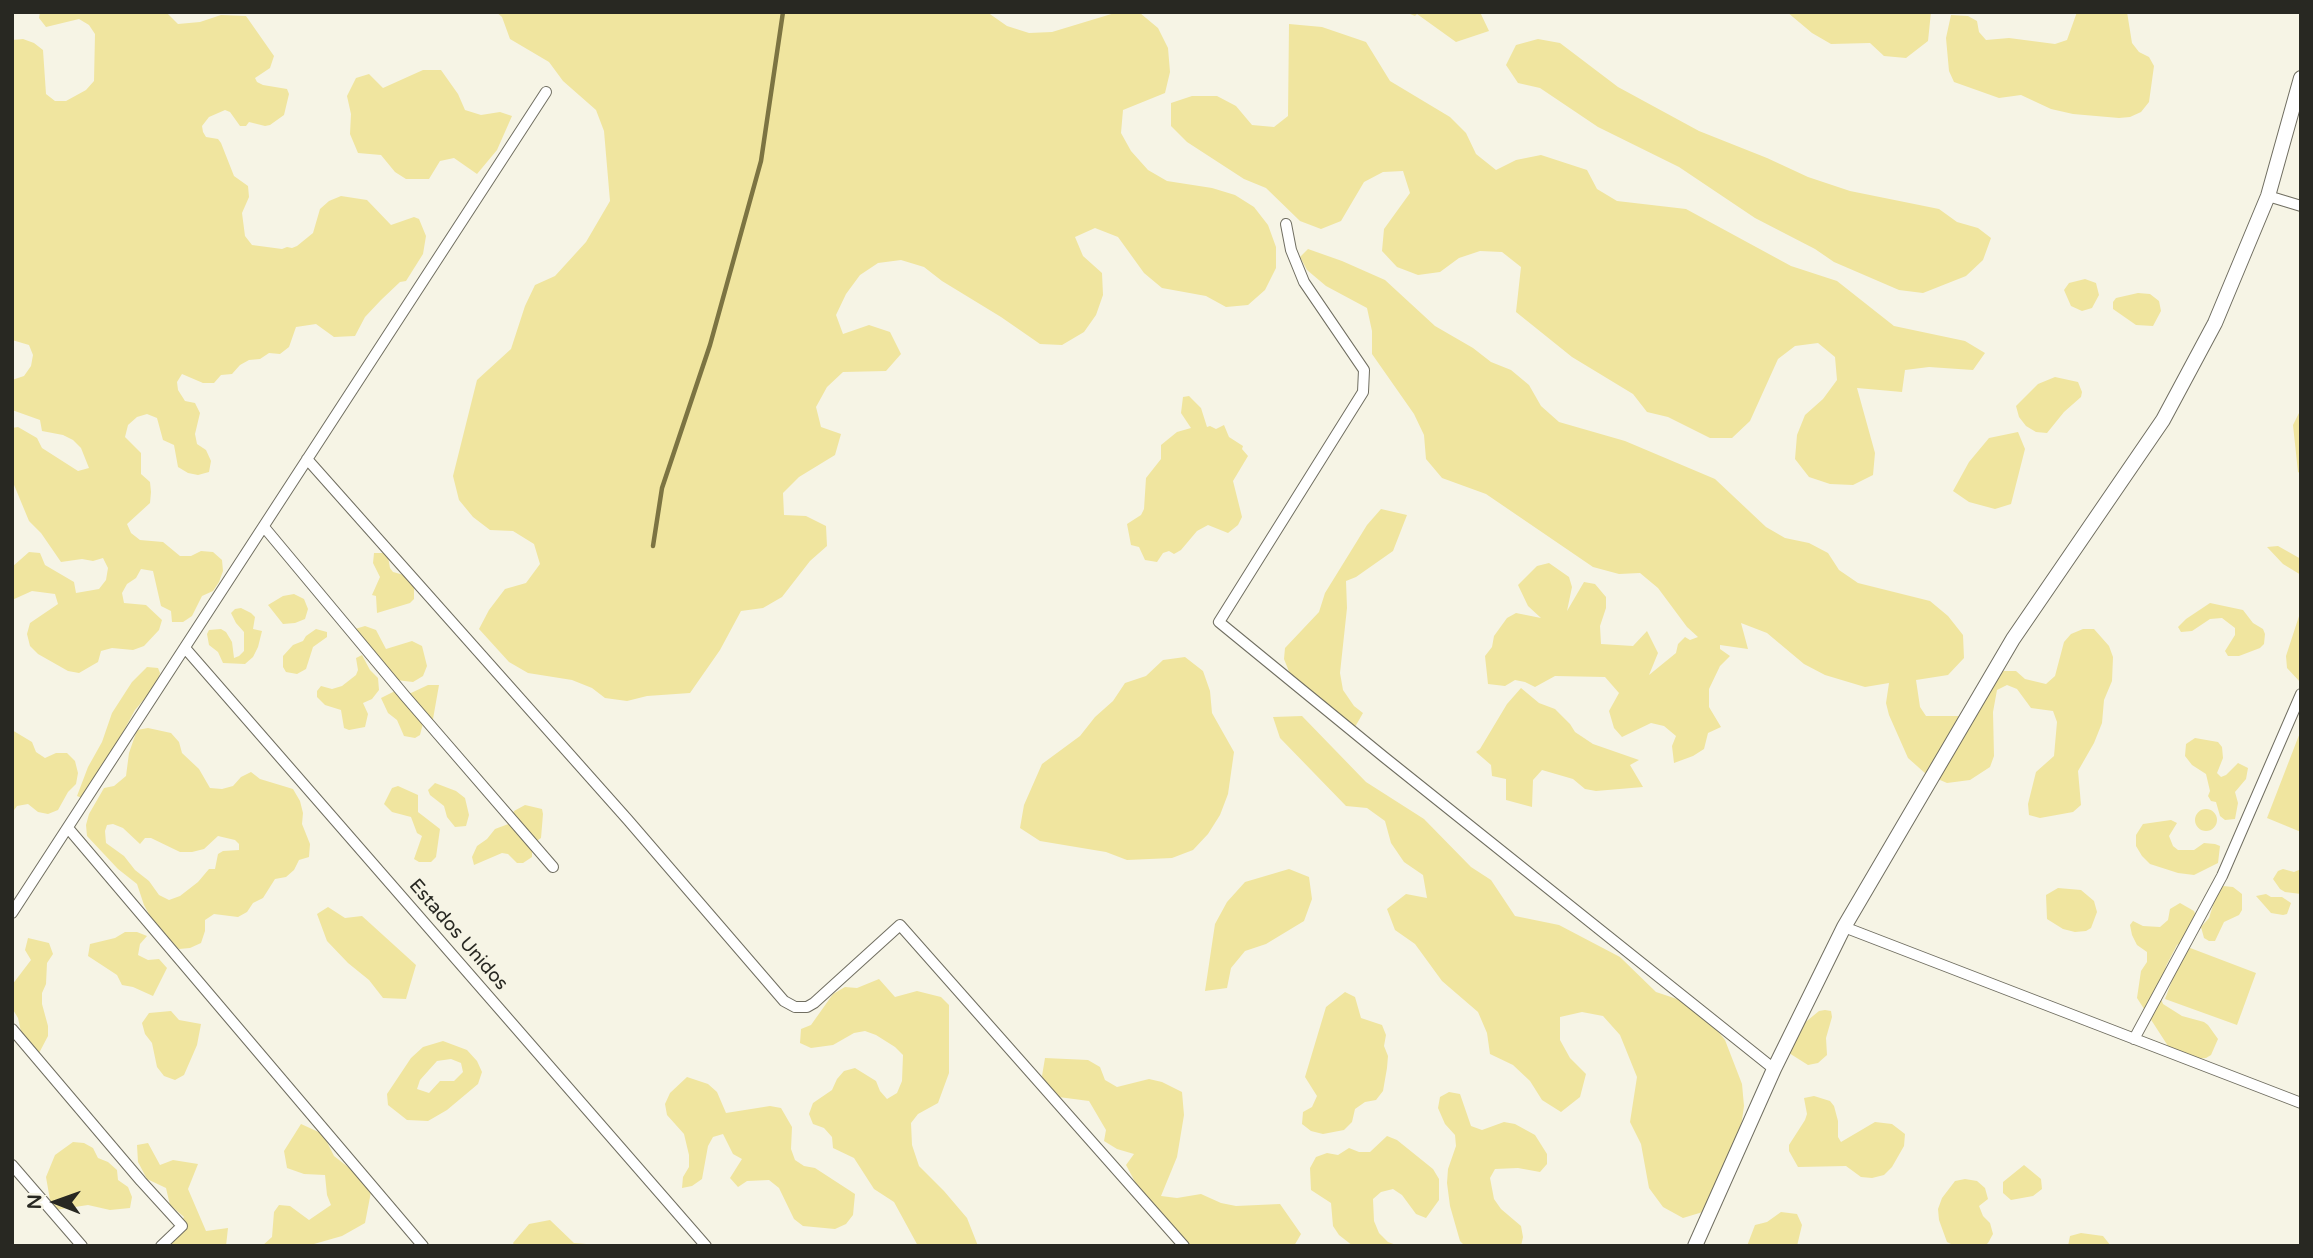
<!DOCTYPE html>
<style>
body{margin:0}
#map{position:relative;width:2313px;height:1258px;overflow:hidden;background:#f6f4e5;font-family:"Varela Round",sans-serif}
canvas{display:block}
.frame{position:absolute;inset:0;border:14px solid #282822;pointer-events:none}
.north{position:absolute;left:21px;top:1167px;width:70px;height:70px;-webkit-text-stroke:5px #f6f4e5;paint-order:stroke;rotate:271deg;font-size:19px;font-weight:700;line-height:28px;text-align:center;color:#282822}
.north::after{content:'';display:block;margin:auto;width:24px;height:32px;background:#282822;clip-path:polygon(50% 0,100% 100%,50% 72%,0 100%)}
</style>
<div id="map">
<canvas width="2313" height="1258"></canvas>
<div class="frame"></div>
<div class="north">N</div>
</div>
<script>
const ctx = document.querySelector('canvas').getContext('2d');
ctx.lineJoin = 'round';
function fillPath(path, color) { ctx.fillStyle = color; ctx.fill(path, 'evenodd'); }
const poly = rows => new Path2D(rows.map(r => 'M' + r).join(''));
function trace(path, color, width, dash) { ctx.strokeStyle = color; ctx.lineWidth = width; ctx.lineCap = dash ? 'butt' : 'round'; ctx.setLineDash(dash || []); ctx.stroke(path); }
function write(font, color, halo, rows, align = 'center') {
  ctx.font = font + ' "Varela Round",sans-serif'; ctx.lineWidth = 5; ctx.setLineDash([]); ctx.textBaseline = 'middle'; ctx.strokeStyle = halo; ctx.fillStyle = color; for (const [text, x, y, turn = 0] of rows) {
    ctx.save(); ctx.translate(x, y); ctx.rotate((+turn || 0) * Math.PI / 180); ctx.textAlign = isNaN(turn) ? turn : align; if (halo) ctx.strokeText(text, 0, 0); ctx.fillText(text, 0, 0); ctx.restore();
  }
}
fillPath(poly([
 [40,12,166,12,178,24,200,22,221,15,246,16,274,56,270,68,255,78,257,82,263,85,287,89,289,94,284,115,270,125,265,126,249,122,246,126,240,126,230,112,225,110,209,117,202,126,203,132,206,137,218,139,221,143,234,176,248,186,249,197,242,213,245,236,252,245,282,249,287,247,292,248,297,246,313,233,320,209,329,201,341,196,367,200,391,225,414,217,419,219,426,236,423,254,406,281,400,282,381,300,365,317,355,336,334,337,316,324,296,327,289,347,280,354,269,353,260,359,249,360,240,365,232,374,221,375,214,383,203,383,182,374,177,382,178,390,185,401,195,403,200,413,195,434,197,444,206,450,211,461,209,472,198,475,188,473,178,467,174,445,163,440,157,418,147,414,137,417,128,425,125,437,141,453,141,474,150,482,151,492,150,503,127,524,131,533,140,540,163,542,180,556,191,556,201,551,213,552,222,560,223,571,219,582,213,591,202,596,192,616,183,622,172,622,171,611,161,606,153,571,141,569,136,578,127,584,122,593,124,603,146,605,162,620,159,630,144,646,133,650,112,648,101,651,98,662,79,673,68,671,38,654,30,646,27,634,30,623,58,604,55,594,32,591,12,600,12,567,29,552,40,553,45,565,74,582,76,593,99,589,106,580,108,568,103,558,93,561,82,559,61,562,41,533,29,521,12,480,12,428,18,427,37,438,42,448,78,471,89,468,81,448,73,440,63,435,42,431,40,420,12,410,12,380,24,376,31,366,33,355,29,345,12,340,12,40,23,39,34,43,43,50,46,94,55,101,66,101,86,90,94,81,95,34,89,25,79,19,46,27,39,18],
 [496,12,987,12,1007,26,1029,33,1052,32,1118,12,1140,13,1158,28,1168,48,1170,72,1165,93,1123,110,1121,133,1131,151,1148,170,1167,181,1212,188,1235,195,1254,207,1268,225,1276,247,1276,268,1265,290,1248,305,1226,307,1206,296,1162,288,1144,273,1118,237,1095,228,1075,237,1083,256,1102,273,1103,295,1096,315,1084,332,1062,345,1040,344,1001,317,942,281,924,267,901,260,878,263,860,275,846,294,836,315,843,334,869,325,890,332,901,354,886,371,843,372,827,387,816,407,821,427,841,434,835,455,799,477,783,493,784,515,806,516,826,526,827,546,810,561,782,597,763,608,741,611,720,650,690,693,647,696,627,701,605,698,592,688,572,680,528,673,509,662,479,629,489,610,505,589,526,583,540,564,534,544,513,531,490,530,473,517,459,500,453,476,477,380,511,349,525,306,535,285,555,276,586,242,610,201,604,131,596,110,563,81,549,62,510,39,502,17],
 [1405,12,1480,12,1489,31,1456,42,1417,14,1415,16],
 [1787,12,1931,12,1928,41,1906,58,1884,56,1870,43,1831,44,1812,33],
 [2077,12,2127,12,2132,43,2139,52,2149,57,2154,66,2149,102,2141,112,2130,117,2119,118,2073,114,2051,109,2021,95,1999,98,1954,82,1949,71,1946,38,1951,15,1968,16,1977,21,1979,32,1986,40,2009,38,2055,44,2067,40],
 [1289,24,1322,27,1366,42,1390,81,1450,117,1466,133,1476,154,1496,170,1516,160,1541,155,1587,170,1597,189,1617,201,1686,209,1791,266,1837,281,1894,326,1965,341,1985,353,1973,370,1929,367,1905,370,1902,392,1857,388,1875,453,1873,475,1853,485,1830,484,1809,477,1795,459,1797,435,1805,415,1823,399,1837,380,1835,357,1818,343,1795,346,1778,359,1750,421,1732,438,1710,438,1668,417,1647,412,1633,394,1572,357,1516,312,1521,267,1502,252,1480,251,1459,258,1440,272,1418,275,1397,267,1382,251,1384,229,1410,193,1403,171,1383,172,1364,182,1341,221,1321,229,1300,221,1266,188,1244,179,1187,142,1171,126,1171,103,1192,96,1217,96,1236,106,1252,125,1274,127,1288,116],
 [1538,39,1560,43,1618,87,1699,131,1767,158,1808,177,1850,191,1939,209,1957,222,1978,228,1991,238,1983,260,1966,276,1923,293,1899,290,1834,262,1815,249,1755,218,1679,167,1598,127,1540,88,1518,83,1506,65,1516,45],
 [423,70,441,70,458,94,465,110,481,115,500,112,512,116,497,150,477,174,454,158,440,161,429,179,406,179,395,172,381,155,358,153,350,134,351,114,347,96,356,78,369,74,383,88],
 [1308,249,1342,261,1385,280,1435,326,1473,348,1491,362,1511,370,1529,385,1541,406,1559,422,1625,441,1715,479,1766,527,1785,538,1809,543,1828,553,1839,570,1858,583,1930,601,1948,616,1963,635,1964,658,1948,675,1916,680,1920,707,1926,716,1959,716,1969,711,1995,671,2016,671,2025,679,2046,684,2055,676,2064,642,2071,634,2083,629,2094,629,2109,646,2113,657,2112,681,2104,700,2102,723,2094,743,2078,771,2081,805,2073,812,2040,818,2029,815,2028,804,2036,772,2054,756,2057,722,2053,711,2031,708,2017,689,2007,685,1997,690,1993,712,1994,756,1990,767,1970,780,1947,783,1926,774,1908,758,1889,715,1886,703,1889,683,1865,687,1825,675,1804,664,1767,633,1741,623,1748,649,1720,645,1720,649,1730,656,1720,666,1709,689,1709,707,1721,727,1708,733,1704,749,1693,756,1674,763,1672,746,1676,736,1664,726,1651,723,1622,737,1614,728,1609,711,1619,693,1605,677,1555,676,1535,687,1525,682,1515,680,1505,686,1488,684,1485,656,1492,647,1494,636,1507,618,1516,613,1541,618,1528,606,1518,585,1537,566,1549,563,1569,577,1572,587,1567,611,1584,582,1595,584,1606,597,1606,608,1600,626,1601,644,1633,646,1647,631,1658,653,1649,675,1676,653,1678,644,1685,637,1690,640,1698,637,1687,627,1658,588,1640,573,1619,574,1593,567,1486,494,1442,478,1426,459,1424,435,1414,414,1372,354,1372,331,1367,308,1326,286,1307,270,1300,257],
 [2085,279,2096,283,2099,295,2092,308,2082,311,2071,306,2064,290,2069,283],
 [2138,293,2150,294,2159,301,2161,311,2153,326,2136,325,2113,309,2113,302,2116,298],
 [2055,377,2078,382,2082,392,2081,397,2064,412,2047,433,2036,432,2026,426,2019,417,2016,406,2038,384],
 [1189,396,1201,408,1207,427,1210,426,1216,429,1224,425,1229,437,1243,446,1242,449,1248,456,1233,481,1242,517,1238,525,1228,533,1208,525,1197,531,1181,550,1174,554,1169,551,1163,553,1157,562,1145,560,1139,547,1131,545,1127,524,1141,515,1144,509,1146,478,1161,459,1161,445,1177,432,1191,428,1181,413,1183,397],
 [2301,409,2301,474,2298,472,2293,425],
 [2018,432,2025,449,2011,504,1995,509,1969,502,1953,491,1969,462,1989,438],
 [1381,509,1407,515,1393,551,1356,577,1346,581,1347,608,1340,673,1343,690,1354,706,1363,713,1355,727,1343,725,1321,698,1294,684,1284,659,1285,648,1319,612,1325,593,1367,525],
 [2278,546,2301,559,2301,575,2283,564,2267,547],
 [374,553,383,553,388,557,390,568,393,572,404,575,414,582,414,599,410,603,377,613,376,596,372,595,380,577,373,563],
 [294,594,304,599,308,609,305,619,295,623,283,624,268,605,283,596],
 [2210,603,2243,610,2253,623,2263,629,2265,634,2264,644,2260,648,2239,656,2228,656,2225,651,2235,635,2235,628,2222,618,2210,619,2192,631,2181,632,2178,627,2186,619],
 [241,608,251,613,255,617,253,629,262,631,258,647,253,657,245,664,223,663,218,652,209,645,207,634,209,630,221,629,226,632,232,642,234,658,239,656,244,651,244,632,236,623,231,613,235,609],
 [2301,610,2301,683,2287,668,2286,656],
 [365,626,376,630,386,649,412,641,422,646,427,666,423,676,413,682,396,680,355,629],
 [316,629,327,632,327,637,313,647,306,669,297,674,286,672,283,667,283,656,293,645,303,641,306,636],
 [362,655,370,670,378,678,379,690,372,699,363,703,368,714,365,727,349,730,344,728,341,710,325,705,317,697,317,691,321,686,332,689,342,686,356,675,358,670,356,658],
 [1185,657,1203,671,1210,691,1212,713,1234,752,1228,794,1220,815,1208,834,1193,850,1172,858,1127,860,1106,852,1040,841,1020,828,1024,805,1042,764,1080,736,1095,717,1113,701,1125,683,1146,676,1163,660],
 [147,667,158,668,160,673,157,684,135,710,116,745,82,798,77,796,88,767,102,742,112,713,132,682],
 [428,685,439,685,433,719,423,723,420,735,415,738,404,736,397,720,388,713,381,698,395,691,411,693],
 [1521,688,1539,703,1555,709,1570,724,1575,732,1593,744,1639,760,1630,765,1643,787,1596,791,1585,789,1573,779,1542,770,1533,780,1532,807,1506,800,1506,779,1492,776,1491,765,1476,752,1480,749,1507,704],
 [1302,716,1366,782,1424,819,1471,867,1491,880,1515,916,1559,925,1620,957,1656,992,1698,1006,1725,1040,1742,1084,1744,1106,1741,1127,1706,1211,1683,1218,1663,1207,1649,1188,1641,1144,1630,1122,1637,1077,1620,1035,1603,1016,1582,1012,1560,1017,1560,1040,1570,1058,1586,1074,1580,1097,1561,1112,1542,1100,1530,1081,1513,1065,1490,1054,1487,1033,1478,1012,1442,981,1415,944,1395,930,1387,909,1406,894,1427,898,1423,875,1404,862,1391,843,1385,821,1367,808,1346,806,1280,738,1273,717],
 [148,728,171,733,179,742,182,753,199,769,210,788,222,789,233,786,241,777,251,772,260,779,293,789,300,801,303,813,302,824,310,844,309,857,299,860,294,870,286,877,275,879,263,898,253,903,247,912,238,917,214,914,205,920,205,931,201,943,190,948,179,949,155,925,144,905,137,884,118,869,87,836,86,825,89,814,104,788,114,786,126,776,129,753,137,730],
 [113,824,123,828,140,844,145,838,151,838,180,852,192,852,204,849,218,836,235,840,239,844,239,850,223,851,218,854,215,869,209,869,198,882,180,896,169,900,159,895,149,881,135,870,124,856,106,843,105,831,107,825],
 [12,730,32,742,36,752,45,758,56,753,67,753,75,761,78,773,76,784,68,792,58,810,48,814,38,812,28,804,17,806,12,813],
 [2301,730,2301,832,2267,818],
 [2195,738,2218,742,2222,747,2223,758,2217,773,2221,777,2226,775,2238,763,2248,768,2246,779,2235,792,2238,803,2235,819,2225,820,2220,816,2216,802,2211,801,2208,796,2210,791,2206,774,2192,765,2185,756,2186,744],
 [435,783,456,791,465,798,469,815,466,826,455,827,447,817,444,806,430,795,428,790],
 [398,786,418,795,418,812,440,829,436,857,431,862,419,862,414,859,422,836,417,833,411,817,392,812,384,804,392,788],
 [525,805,542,809,543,814,541,838,532,844,532,857,523,863,517,863,508,854,502,853,474,865,472,857,477,846,487,839,495,829,511,823,514,811],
 '2195 820a11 11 0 1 1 22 0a11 11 0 1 1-22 0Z',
 [2171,820,2177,823,2169,836,2173,846,2178,850,2194,850,2204,843,2215,844,2220,846,2218,863,2194,875,2178,873,2150,864,2142,856,2136,846,2136,835,2143,824],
 [1289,869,1309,877,1312,899,1304,921,1266,944,1245,951,1231,968,1227,988,1205,991,1215,924,1227,902,1245,882],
 [2283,869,2294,872,2301,869,2301,894,2285,892,2280,889,2273,879,2278,871],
 [2223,886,2233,887,2242,894,2242,910,2239,915,2224,922,2215,941,2209,941,2204,938,2201,927,2209,918,2216,896],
 [2058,888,2081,890,2094,901,2097,912,2091,928,2086,931,2075,932,2063,929,2047,919,2046,895],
 [2266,894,2271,897,2282,897,2291,903,2287,914,2283,915,2271,913,2256,896],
 [2180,903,2194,911,2196,916,2187,938,2177,945,2166,966,2161,999,2163,1004,2182,1016,2204,1022,2208,1025,2218,1039,2211,1055,2206,1058,2194,1059,2168,1046,2137,998,2141,971,2147,962,2147,952,2137,945,2132,935,2130,925,2133,921,2143,926,2160,927,2168,920,2170,909],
 [328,907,345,918,362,916,416,965,406,999,383,998,369,980,348,963,327,941,317,914],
 [125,932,137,932,147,936,140,944,138,955,148,960,159,959,167,968,153,996,133,987,122,985,117,975,88,956,90,944,115,938],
 [28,938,49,943,53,954,47,963,46,984,42,993,42,1004,48,1026,48,1036,38,1055,23,1041,18,1018,12,1008,12,985,31,960,25,950],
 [2185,946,2256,973,2237,1025,2165,999],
 [879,979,895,997,917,991,941,997,949,1005,949,1073,938,1103,918,1114,911,1123,912,1145,919,1166,944,1191,967,1218,978,1246,918,1246,894,1202,874,1189,854,1158,833,1148,832,1137,824,1128,813,1124,809,1114,813,1103,832,1090,837,1079,844,1071,855,1068,876,1081,880,1091,887,1099,897,1093,902,1081,903,1055,895,1047,876,1035,865,1031,854,1033,833,1045,811,1048,800,1043,801,1029,811,1025,833,994,845,987,857,988],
 [1345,992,1355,997,1361,1018,1382,1025,1386,1035,1384,1046,1388,1056,1387,1068,1383,1091,1376,1100,1365,1102,1355,1109,1352,1122,1344,1130,1323,1134,1311,1131,1302,1124,1303,1112,1312,1107,1317,1096,1305,1077,1326,1007],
 [1825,1010,1831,1011,1832,1017,1826,1038,1827,1055,1818,1063,1808,1065,1789,1053,1802,1025,1819,1011],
 [171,1011,179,1020,201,1024,197,1045,184,1075,175,1080,164,1076,157,1067,152,1043,145,1034,142,1023,149,1013],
 [443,1041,467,1050,477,1061,482,1072,478,1084,447,1110,428,1121,407,1120,388,1105,387,1094,411,1058,423,1047],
 [451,1059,461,1063,463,1072,454,1081,440,1081,429,1093,417,1089,420,1080,437,1061],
 [1045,1058,1088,1060,1100,1067,1105,1080,1117,1087,1149,1079,1162,1082,1182,1092,1184,1115,1177,1157,1161,1196,1177,1198,1201,1194,1221,1203,1236,1206,1280,1204,1301,1234,1294,1246,1184,1246,1147,1204,1126,1165,1134,1154,1117,1149,1104,1141,1106,1130,1089,1101,1051,1096,1042,1076],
 [687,1077,708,1084,717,1092,726,1113,770,1106,781,1108,792,1127,791,1149,795,1160,804,1166,815,1168,855,1194,853,1215,846,1224,835,1229,803,1226,794,1219,779,1188,769,1180,747,1181,738,1187,730,1178,742,1159,733,1154,723,1134,713,1137,708,1146,702,1179,692,1186,682,1188,683,1177,689,1167,689,1155,684,1134,667,1115,665,1104,670,1093],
 [1449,1092,1460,1094,1471,1126,1482,1130,1504,1122,1515,1124,1535,1135,1547,1154,1547,1164,1540,1172,1518,1168,1495,1169,1490,1178,1494,1199,1501,1209,1521,1226,1523,1237,1521,1246,1465,1246,1460,1241,1450,1206,1447,1183,1448,1169,1456,1146,1455,1135,1445,1124,1438,1108,1440,1097],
 [1814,1096,1830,1101,1834,1106,1838,1121,1838,1137,1841,1142,1875,1122,1892,1124,1905,1134,1904,1146,1892,1167,1884,1175,1872,1178,1861,1177,1846,1166,1798,1167,1789,1151,1789,1145,1805,1120,1807,1114,1804,1098],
 [301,1124,323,1134,334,1156,367,1182,371,1192,365,1223,342,1236,307,1246,262,1246,272,1237,274,1212,279,1205,290,1206,309,1220,331,1205,327,1195,325,1175,304,1174,287,1168,284,1151],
 [1387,1136,1397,1140,1433,1169,1439,1179,1439,1200,1426,1218,1416,1214,1402,1195,1393,1189,1381,1192,1373,1199,1374,1221,1379,1233,1388,1242,1399,1246,1353,1246,1339,1235,1333,1226,1331,1203,1311,1190,1310,1168,1316,1157,1327,1153,1338,1155,1349,1148,1359,1152,1370,1152],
 [73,1142,84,1143,93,1148,98,1158,108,1162,117,1170,118,1180,128,1187,132,1197,130,1208,110,1210,88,1205,55,1210,50,1200,46,1177,55,1155],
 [148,1143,160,1165,173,1160,198,1164,188,1189,206,1231,228,1228,226,1246,165,1246,184,1217,170,1205,166,1188,147,1179,138,1162,137,1145],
 [2024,1165,2041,1179,2042,1189,2033,1196,2011,1200,2003,1193,2003,1182],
 [1965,1179,1977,1181,1985,1188,1988,1199,1979,1206,1983,1216,1990,1223,1993,1234,1988,1243,1984,1246,1955,1246,1947,1242,1939,1220,1938,1209,1942,1198,1955,1181],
 [1781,1212,1797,1214,1802,1225,1797,1246,1747,1246,1755,1225,1767,1222],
 [550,1220,574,1243,611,1246,515,1246,513,1243,529,1224],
 [2081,1233,2103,1236,2111,1246,2068,1246,2070,1236]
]), '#f0e59f');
trace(poly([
 [653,546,662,488,710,345,761,161,783,12]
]), '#7c7442', 4.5);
const street = poly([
 [2268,196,2301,206],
 [1286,224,1291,250,1304,282,1364,370,1363,392,1219,622,1384,757,1774,1069],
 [307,459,628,820,784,1001,795,1007,807,1007,814,1003,900,925,1184,1246],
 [264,527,405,696,553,867],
 [185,648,706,1246],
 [68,828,423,1246],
 [12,913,546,92],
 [1844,927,2301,1103],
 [12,1029,141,1181,182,1226,161,1246],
 [2134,1039,2222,876,2301,694],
 [12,1165,82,1246]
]);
const secondary = poly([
 [1695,1246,1774,1069,1844,927,2013,639,2163,420,2215,323,2268,196,2301,78]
]);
trace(street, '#706e61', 12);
trace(secondary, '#706e61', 16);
trace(street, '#fff', 10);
trace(secondary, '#fff', 14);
write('19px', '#282822', '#f6f4e5', [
 ["Estados Unidos",458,935,49]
]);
</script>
